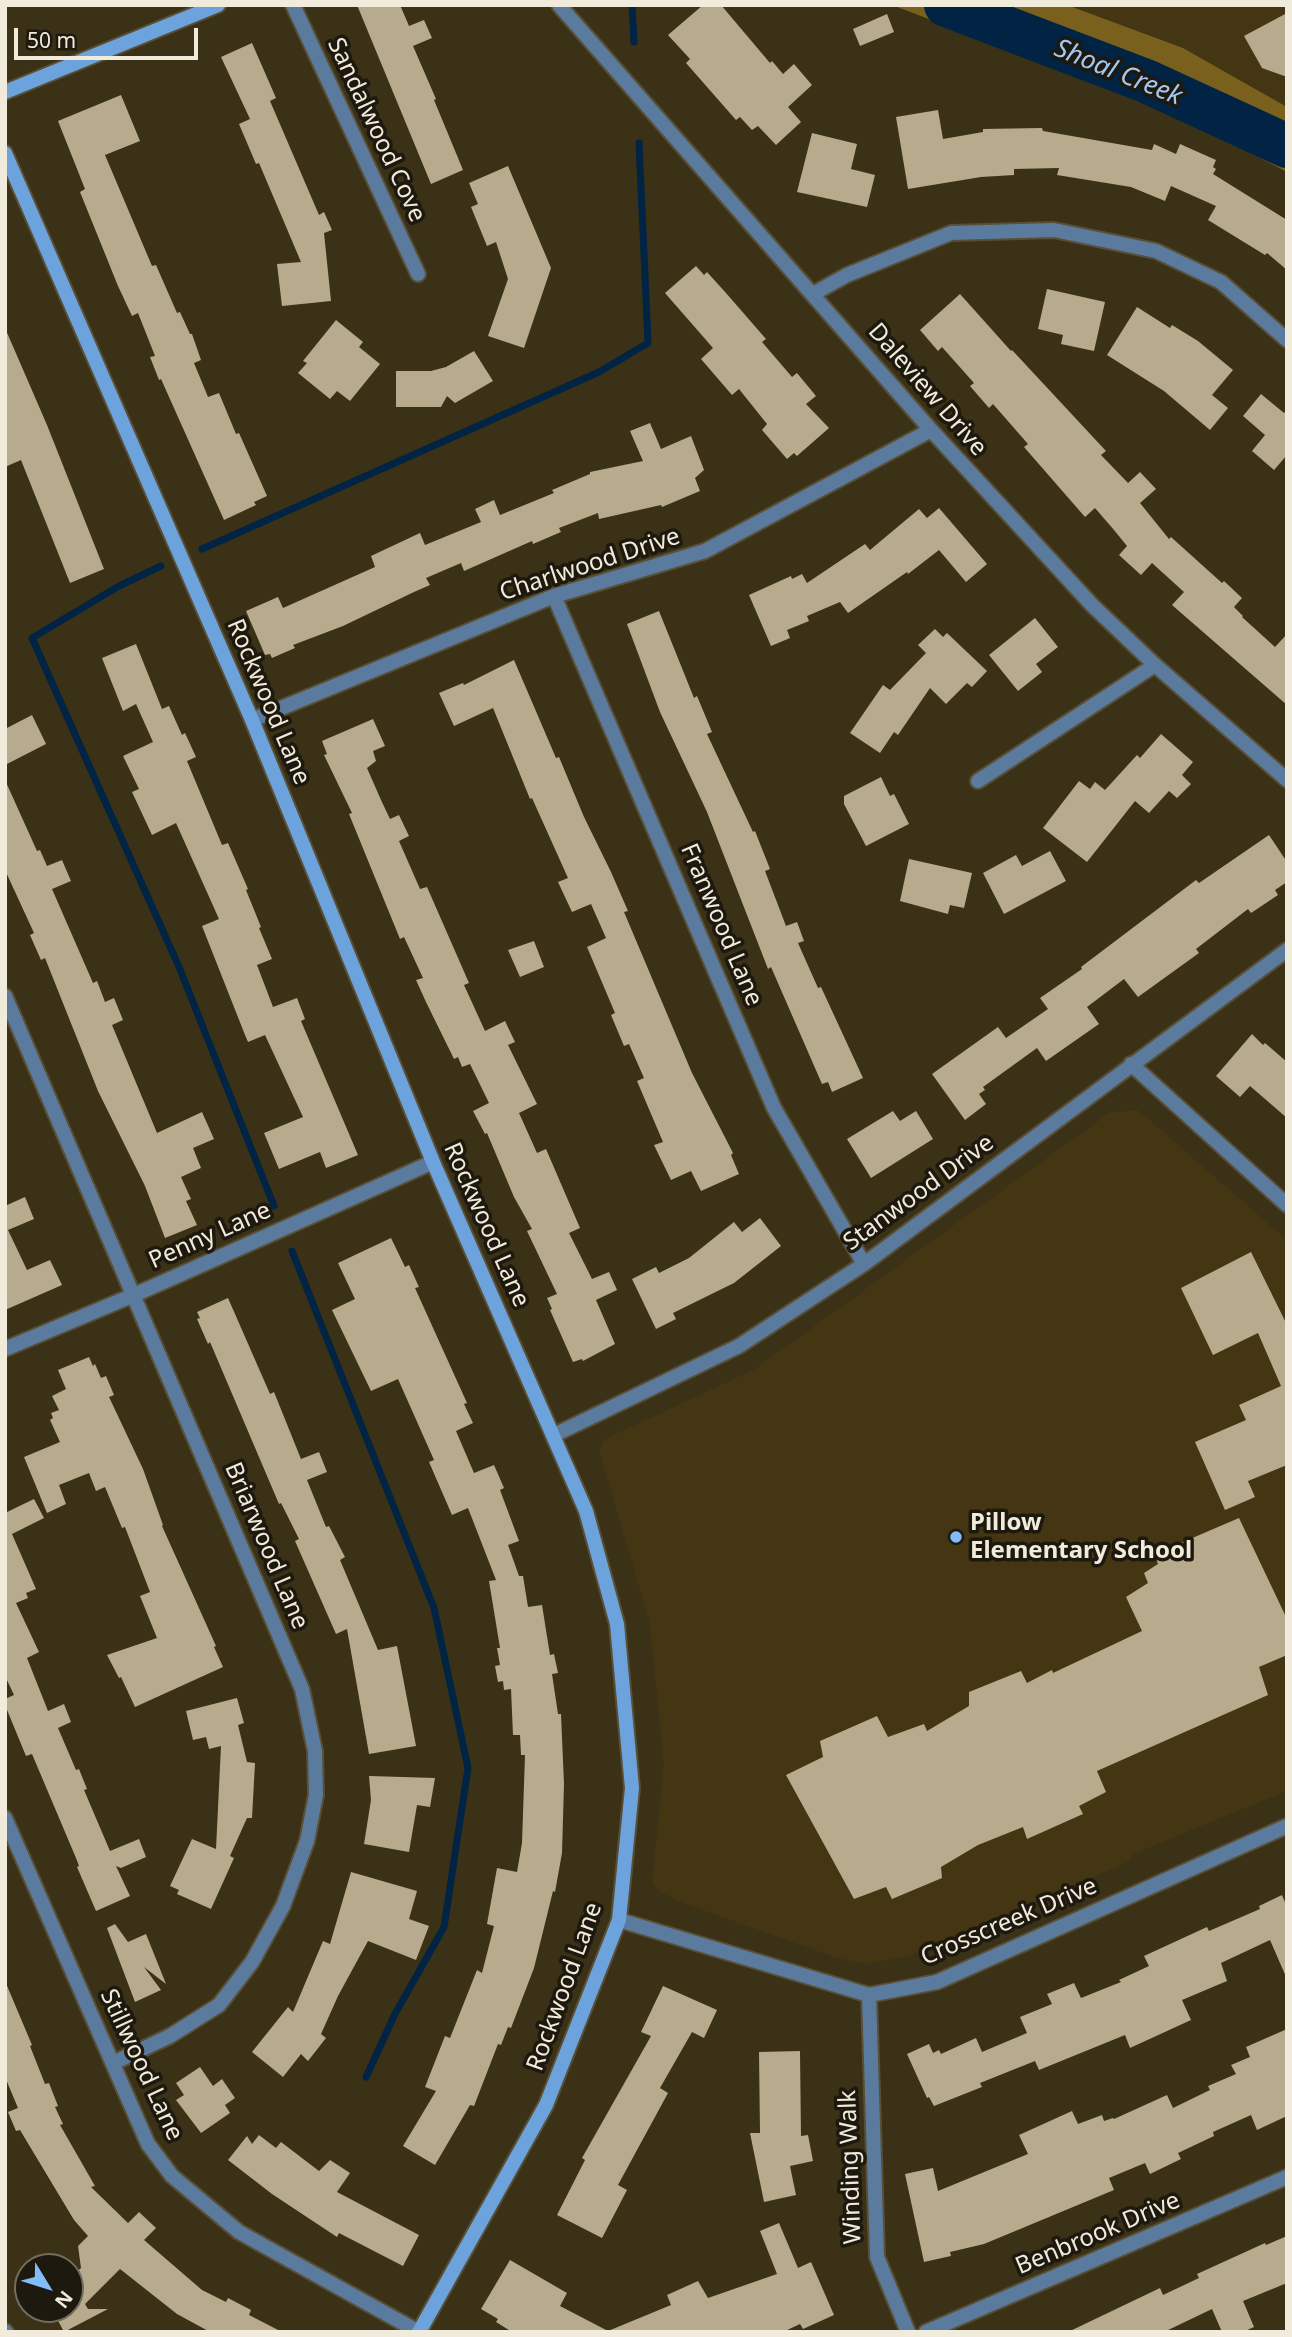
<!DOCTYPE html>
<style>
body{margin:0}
#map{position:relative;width:1292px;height:2337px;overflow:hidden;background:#3b3116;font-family:"Noto Sans",sans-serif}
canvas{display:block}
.frame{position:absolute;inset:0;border:7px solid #f1ebdb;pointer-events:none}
.north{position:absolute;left:14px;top:2253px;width:70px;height:70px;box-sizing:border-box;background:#1e190e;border:2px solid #726d60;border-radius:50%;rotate:128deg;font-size:19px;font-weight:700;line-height:28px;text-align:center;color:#f1ebdb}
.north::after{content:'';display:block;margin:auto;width:24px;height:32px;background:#82bcfa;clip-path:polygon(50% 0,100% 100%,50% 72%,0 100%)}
.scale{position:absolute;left:14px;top:28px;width:184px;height:32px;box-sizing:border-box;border:4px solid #f1ebdb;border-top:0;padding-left:9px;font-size:21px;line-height:24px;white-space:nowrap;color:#f1ebdb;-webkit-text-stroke:5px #1e190e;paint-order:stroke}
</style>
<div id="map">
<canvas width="1292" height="2337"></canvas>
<div class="frame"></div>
<div class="north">N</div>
<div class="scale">50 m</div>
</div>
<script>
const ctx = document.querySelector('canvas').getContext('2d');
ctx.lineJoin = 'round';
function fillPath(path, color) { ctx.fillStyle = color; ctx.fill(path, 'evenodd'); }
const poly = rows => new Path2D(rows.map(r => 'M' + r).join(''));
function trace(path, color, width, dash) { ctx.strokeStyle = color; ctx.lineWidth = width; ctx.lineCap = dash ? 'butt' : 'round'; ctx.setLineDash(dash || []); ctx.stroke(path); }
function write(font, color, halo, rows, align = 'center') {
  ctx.font = font + ' "Noto Sans",sans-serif'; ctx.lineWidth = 7; ctx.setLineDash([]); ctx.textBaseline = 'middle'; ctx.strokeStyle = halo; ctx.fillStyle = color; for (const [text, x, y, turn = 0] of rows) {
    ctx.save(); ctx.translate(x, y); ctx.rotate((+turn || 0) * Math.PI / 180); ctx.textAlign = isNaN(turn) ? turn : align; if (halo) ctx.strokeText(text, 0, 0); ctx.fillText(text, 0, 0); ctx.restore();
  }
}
fillPath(poly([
 [1066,5,1287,5,1287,107,1183,48],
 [1138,1110,1287,1240,1287,1791,1133,1854,1128,1862,908,1956,868,1964,837,1958,683,1903,660,1892,652,1883,664,1764,650,1624,599,1450,605,1439,755,1369,1109,1113]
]), '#443613');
fillPath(poly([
 [892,5,1067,5,1183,48,1287,107,1287,172,1177,114]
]), '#79601c');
trace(poly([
 [632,5,634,42],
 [202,549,599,372,648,343,639,143],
 [161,566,119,586,32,638,179,967,274,1206],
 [292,1251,434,1608,468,1768,444,1927,395,2014,366,2077]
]), '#012444', 7);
trace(poly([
 [946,5,1146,81,1287,146]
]), '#012444', 44);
fillPath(poly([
 [357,5,400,5,409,26,424,20,432,38,413,46,436,99,434,100,463,170,431,184],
 [703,5,721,5,770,63,772,61,783,74,794,64,812,85,788,107,801,122,776,145,758,126,752,130,740,117,736,120,686,63,690,59,668,35],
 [1287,13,1287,77,1262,68,1244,36],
 [887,14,894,32,860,46,853,29],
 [252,43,276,98,270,101,319,215,324,212,332,230,324,233,331,301,282,306,277,264,301,262,259,163,256,164,239,124,250,119,221,57],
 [121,95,140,141,105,155,152,266,156,265,177,313,180,312,190,334,192,334,201,360,194,363,208,397,219,393,236,434,239,433,267,496,254,502,256,505,224,520,161,379,159,380,150,357,155,356,138,313,132,316,118,286,80,192,85,189,58,121],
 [938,110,943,139,983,132,983,129,1042,128,1043,131,1152,150,1154,144,1176,154,1180,144,1216,160,1213,167,1216,169,1213,174,1287,220,1287,270,1267,253,1265,255,1208,220,1216,206,1171,186,1165,201,1131,187,1057,175,1059,168,1014,169,1014,175,981,177,908,189,896,117],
 [812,133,857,144,851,169,875,175,867,207,797,192],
 [508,166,551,268,524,348,488,336,508,279,496,242,487,246,471,207,478,204,469,183],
 [696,266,704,275,707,272,726,293,766,339,762,342,792,377,797,373,816,396,806,404,829,428,797,456,794,453,787,459,762,430,767,424,739,389,732,395,701,359,713,348,665,293],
 [1047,289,1105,302,1094,351,1061,344,1063,335,1038,329],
 [960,294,1011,351,1012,350,1106,451,1101,455,1128,483,1140,472,1156,489,1140,503,1169,539,1171,537,1222,583,1224,581,1242,598,1234,607,1243,616,1242,617,1275,647,1287,634,1287,705,1172,605,1184,592,1152,563,1141,575,1119,555,1127,546,1114,530,1095,508,1085,517,1024,447,1028,444,993,404,989,408,970,386,974,383,942,347,938,351,920,330],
 [1137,307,1170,328,1172,325,1198,341,1233,370,1212,395,1228,408,1210,430,1164,391,1107,355],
 [336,320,363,342,359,347,380,364,350,401,337,391,330,399,298,373,307,363,303,361],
 [5,328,47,425,104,569,70,583,21,460,5,467],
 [474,351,493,381,455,403,447,396,441,407,396,407,396,371,431,371,446,367],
 [1261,394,1284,413,1287,409,1287,455,1274,470,1252,451,1265,435,1243,416],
 [650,423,661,449,691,436,704,470,695,478,700,491,662,507,661,505,599,519,598,513,559,528,561,532,533,544,532,541,464,571,461,563,426,578,430,585,414,592,343,626,293,645,295,648,272,658,270,654,265,655,246,611,278,597,283,608,375,567,371,556,420,533,425,545,481,522,475,509,494,500,500,515,554,493,552,490,590,474,590,472,643,461,630,431],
 [939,508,987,564,966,582,939,550,908,574,907,572,848,613,840,602,807,616,809,621,787,630,790,638,771,646,749,595,791,576,792,579,802,574,807,583,865,544,870,550,919,509,927,518],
 [659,611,694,698,697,696,712,732,707,734,753,832,755,831,770,869,765,871,786,926,797,922,804,941,798,943,818,988,821,987,863,1078,832,1092,828,1082,822,1084,771,967,768,969,707,812,660,712,627,624],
 [1035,618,1058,647,1036,664,1042,672,1018,691,989,655],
 [935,629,943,637,947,633,987,671,972,687,967,683,946,704,930,688,898,735,894,732,880,753,850,733,883,685,890,690,926,653,918,645],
 [136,644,162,709,169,706,182,735,185,733,196,757,187,761,222,845,228,843,248,889,246,890,261,927,259,928,272,959,257,965,273,1007,297,998,305,1019,301,1021,358,1155,326,1168,320,1152,279,1169,264,1133,303,1117,265,1035,248,1042,245,1035,202,926,219,919,176,823,152,835,132,792,139,789,123,756,153,742,136,704,123,711,102,658],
 [514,660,556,758,559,757,584,817,611,872,628,911,624,912,692,1073,733,1153,731,1155,739,1174,701,1191,691,1171,671,1180,654,1145,663,1142,637,1081,644,1078,629,1044,624,1046,611,1015,615,1013,587,947,606,938,591,904,572,912,558,882,568,878,532,798,530,799,493,708,454,726,439,693,463,683,464,685],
 [32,715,46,744,5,765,5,729],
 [373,719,385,746,373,751,376,761,367,768,381,800,390,819,399,815,409,836,399,841,420,889,427,887,469,983,464,985,485,1031,505,1021,515,1042,508,1045,537,1104,519,1113,537,1153,546,1149,580,1228,569,1233,592,1279,609,1272,617,1290,596,1300,615,1344,583,1361,582,1359,573,1362,550,1310,552,1309,547,1298,557,1294,527,1231,532,1229,514,1197,487,1133,485,1134,473,1111,489,1103,470,1064,462,1067,458,1057,454,1059,426,1002,416,980,423,978,404,937,400,939,349,814,352,813,324,755,327,754,322,741],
 [1161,734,1193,762,1182,775,1191,784,1177,798,1169,791,1149,813,1135,801,1087,862,1043,828,1079,781,1090,789,1095,782,1105,790,1137,755,1140,758],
 [881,777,890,796,894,794,909,824,866,846,844,804,844,796],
 [5,780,37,851,40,850,47,866,62,860,71,881,52,889,93,983,97,981,105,1002,114,998,123,1020,112,1025,157,1133,202,1112,214,1139,193,1148,201,1168,181,1177,191,1199,186,1201,197,1225,165,1238,145,1186,98,1091,45,958,41,960,30,935,34,933,5,870],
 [1269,835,1287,862,1287,882,1275,890,1278,895,1251,913,1248,909,1196,949,1199,953,1138,997,1124,979,1087,1007,1099,1024,1046,1061,1037,1048,983,1087,985,1090,979,1094,986,1104,965,1120,932,1074,998,1027,1006,1038,1048,1009,1040,998,1082,969,1081,967,1196,880,1199,883],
 [1050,851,1066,881,1004,914,983,873,1016,855,1022,866],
 [909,859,972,873,964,908,950,905,948,914,900,901],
 [534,941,544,967,520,977,508,950],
 [1252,1034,1263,1045,1265,1043,1287,1062,1287,1118,1250,1086,1240,1097,1216,1076],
 [893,1111,900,1121,916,1111,933,1139,871,1178,847,1139],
 [25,1197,34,1219,8,1230,27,1270,50,1260,62,1285,5,1310,5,1206],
 [760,1218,781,1246,734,1283,673,1313,676,1319,656,1329,632,1279,656,1267,659,1273,689,1258,734,1222,742,1232],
 [391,1238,405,1267,409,1265,419,1287,415,1288,467,1403,464,1404,473,1423,456,1431,474,1473,494,1465,504,1488,500,1490,519,1541,508,1545,519,1576,523,1576,528,1607,542,1605,550,1655,554,1654,558,1673,552,1674,558,1714,561,1714,564,1784,562,1853,555,1892,553,1891,534,1968,511,2028,508,2027,501,2045,498,2044,474,2106,470,2105,435,2165,403,2146,436,2091,425,2087,445,2036,450,2038,477,1970,482,1973,494,1926,487,1924,497,1868,517,1872,522,1843,525,1755,521,1755,520,1735,513,1735,511,1689,504,1690,503,1681,498,1682,495,1666,500,1665,497,1648,500,1648,489,1581,496,1580,468,1508,452,1515,429,1462,434,1460,398,1379,371,1391,332,1310,355,1299,338,1263],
 [1251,1252,1287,1325,1287,1465,1248,1481,1255,1497,1225,1510,1195,1442,1246,1420,1239,1405,1281,1386,1258,1333,1213,1355,1181,1288],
 [228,1298,270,1394,274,1392,301,1459,319,1452,327,1472,307,1480,326,1527,329,1526,345,1557,340,1560,378,1650,397,1646,416,1746,369,1754,347,1629,336,1634,295,1541,299,1539,281,1503,279,1504,210,1342,208,1344,197,1319,200,1318,197,1312],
 [89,1357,93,1366,95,1364,101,1378,106,1376,114,1395,109,1397,143,1469,163,1525,162,1526,216,1646,214,1647,223,1667,135,1707,121,1677,119,1678,107,1655,157,1638,140,1596,150,1592,125,1527,122,1528,105,1487,96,1491,89,1473,59,1485,66,1504,47,1513,24,1457,60,1442,50,1420,53,1418,51,1413,59,1410,52,1396,66,1389,58,1370],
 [34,1499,44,1518,12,1534,36,1589,26,1593,28,1598,16,1603,39,1652,27,1658,48,1711,64,1704,71,1722,58,1728,76,1770,79,1769,87,1789,84,1790,110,1851,139,1839,146,1857,121,1868,116,1866,130,1896,96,1911,77,1867,79,1866,76,1858,32,1754,26,1756,5,1705,5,1699,14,1695,5,1676,5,1513],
 [1239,1518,1287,1619,1287,1655,1259,1667,1268,1695,1097,1771,1106,1792,1079,1806,1083,1814,1027,1839,1023,1827,978,1845,941,1867,942,1878,892,1899,886,1887,854,1899,786,1775,823,1757,820,1741,877,1716,888,1737,924,1724,927,1731,969,1706,969,1692,1021,1671,1027,1683,1052,1670,1053,1673,1142,1631,1126,1597,1148,1583,1144,1573,1158,1564,1155,1554],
 [237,1698,244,1723,238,1725,247,1762,255,1763,252,1818,247,1818,230,1856,234,1858,211,1909,177,1894,179,1890,170,1886,192,1839,216,1849,221,1746,209,1749,206,1737,193,1740,186,1711],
 [369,1776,435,1778,430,1807,417,1805,409,1852,364,1844,371,1800],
 [351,1872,417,1891,409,1919,429,1926,416,1960,368,1941,338,1996,321,2034,326,2038,308,2061,301,2054,283,2077,252,2052,288,2007,293,2012,323,1941,330,1944],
 [1282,1895,1287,1907,1287,1979,1270,1940,1221,1963,1227,1981,1182,2000,1191,2020,1130,2048,1125,2035,1039,2070,1035,2061,980,2083,982,2087,934,2106,929,2097,927,2098,907,2054,929,2044,933,2053,939,2050,941,2054,976,2038,982,2052,1027,2033,1020,2017,1052,2004,1047,1994,1074,1983,1081,1998,1121,1982,1119,1980,1149,1966,1144,1956,1207,1927,1209,1931,1260,1909,1259,1906],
 [115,1924,128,1942,146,1934,166,1984,144,1967,161,1990,135,2002,107,1928],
 [5,1981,32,2045,30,2046,45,2084,49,2083,58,2106,55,2107,63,2124,60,2125,95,2186,91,2187,128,2223,139,2212,156,2228,144,2240,202,2290,226,2302,228,2298,251,2310,249,2315,282,2332,210,2332,177,2314,120,2269,85,2304,88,2309,108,2309,64,2332,52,2309,70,2309,70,2275,71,2277,81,2268,78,2246,88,2236,74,2220,20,2130,16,2131,8,2112,18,2108,5,2077],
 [663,1986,717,2010,704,2038,692,2032,660,2088,668,2093,618,2185,627,2190,602,2238,557,2215,585,2160,582,2158,651,2036,641,2032],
 [1287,2029,1287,2116,1257,2130,1251,2115,1213,2132,1214,2136,1178,2153,1181,2159,1150,2174,1145,2163,1109,2178,1114,2190,984,2244,950,2252,951,2256,924,2262,905,2174,933,2168,938,2191,1028,2154,1019,2135,1072,2111,1078,2124,1102,2115,1104,2121,1113,2118,1114,2119,1167,2095,1173,2108,1210,2090,1208,2086,1236,2074,1231,2065,1250,2057,1246,2047],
 [800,2051,801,2136,808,2135,813,2161,790,2166,796,2195,764,2202,750,2133,760,2133,759,2052],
 [200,2067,213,2086,222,2079,235,2098,225,2105,230,2113,201,2133,176,2100,184,2095,176,2083],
 [259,2135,276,2148,281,2142,319,2171,330,2160,350,2173,337,2192,419,2235,403,2266,339,2233,337,2237,272,2194,228,2160,247,2136,252,2144],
 [779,2223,798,2268,811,2262,834,2315,803,2329,800,2324,783,2332,512,2332,496,2322,498,2319,481,2309,510,2260,567,2293,560,2306,608,2331,671,2305,667,2295,698,2281,708,2298,777,2274,760,2231],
 [1287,2236,1287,2283,1243,2301,1254,2327,1243,2332,1222,2332,1212,2309,1164,2332,1068,2332,1160,2288,1163,2295,1199,2278,1197,2274,1265,2243,1266,2245]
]), '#b8ab8d');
const lane = poly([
 [5,2331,6,2332]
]);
const street = poly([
 [293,5,418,274],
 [559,5,931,430,1092,605,1155,665,1287,780],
 [813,294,847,275,951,233,1054,230,1156,251,1221,282,1287,340],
 [554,596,774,1108,864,1264],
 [252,720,554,596,705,551,931,430],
 [978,781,1155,665],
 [5,996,302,1689,315,1751,316,1795,307,1841,283,1906,252,1962,219,2005,170,2036,113,2063],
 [1131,1064,1287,1205],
 [5,1349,134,1295,433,1162],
 [554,1435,739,1346,864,1264,1287,950],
 [5,1818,148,2144,172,2176,239,2232,419,2332],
 [619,1920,869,1995,937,1982,1287,1826],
 [869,1995,877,2257,908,2332],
 [926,2332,1287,2177]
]);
const secondary = poly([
 [5,92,218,5],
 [5,153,252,720,433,1162,586,1511,617,1624,632,1788,619,1920,546,2105,419,2332]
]);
trace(lane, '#584f36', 18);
trace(street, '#584f36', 18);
trace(secondary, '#584f36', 18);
trace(lane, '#5a7b9e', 14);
trace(street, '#5a7b9e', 14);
trace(secondary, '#6da3dc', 14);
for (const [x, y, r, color] of [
 [956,1537,7,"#82bcfa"]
]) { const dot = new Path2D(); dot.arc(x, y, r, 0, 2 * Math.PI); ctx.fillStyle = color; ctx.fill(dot); trace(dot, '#1e190e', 2.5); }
write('24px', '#f1ebdb', '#1e190e', [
 ["Sandalwood Cove",376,130,65],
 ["Daleview Drive",927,390,49],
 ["Charlwood Drive",590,565,-18],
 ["Rockwood Lane",268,702,67],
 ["Franwood Lane",721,925,67],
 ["Stanwood Drive",919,1193,-36],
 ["Rockwood Lane",486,1225,66],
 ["Penny Lane",210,1236,-24],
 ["Briarwood Lane",266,1546,67],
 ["Crosscreek Drive",1009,1922,-23],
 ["Rockwood Lane",565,1987,-70],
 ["Stillwood Lane",141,2065,65],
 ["Winding Walk",851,2167,-92],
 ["Benbrook Drive",1098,2234,-23]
]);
write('bold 24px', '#f1ebdb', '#1e190e', [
 ["Pillow",970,1523],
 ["Elementary School",970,1551]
], 'left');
write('italic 26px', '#a2c8f2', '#1e190e', [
 ["Shoal Creek",1118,73,22]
]);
</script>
